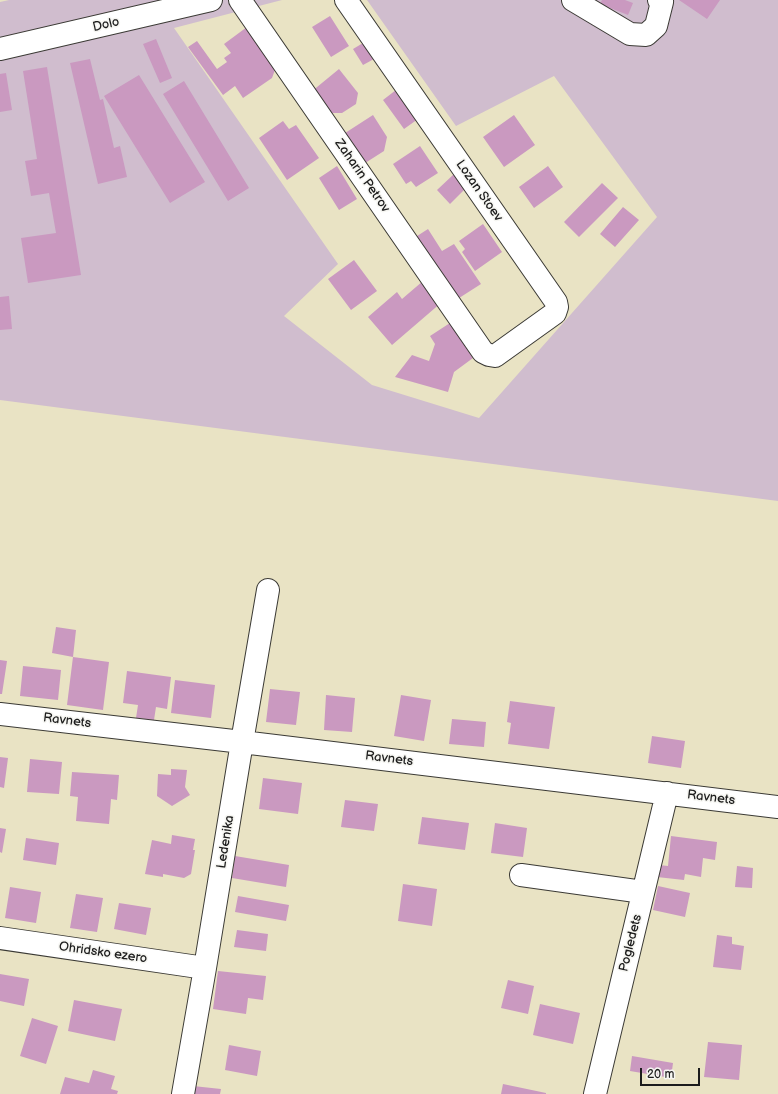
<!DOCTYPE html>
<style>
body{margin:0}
#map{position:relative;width:778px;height:1094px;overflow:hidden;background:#e9e3c4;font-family:"Balsamiq Sans",sans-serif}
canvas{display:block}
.scale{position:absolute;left:640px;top:1068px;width:60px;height:18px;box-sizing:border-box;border:2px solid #1c1c1c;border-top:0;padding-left:5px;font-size:12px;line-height:14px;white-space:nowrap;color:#1c1c1c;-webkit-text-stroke:3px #f6f6f2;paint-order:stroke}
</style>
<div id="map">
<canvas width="778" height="1094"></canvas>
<div class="scale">20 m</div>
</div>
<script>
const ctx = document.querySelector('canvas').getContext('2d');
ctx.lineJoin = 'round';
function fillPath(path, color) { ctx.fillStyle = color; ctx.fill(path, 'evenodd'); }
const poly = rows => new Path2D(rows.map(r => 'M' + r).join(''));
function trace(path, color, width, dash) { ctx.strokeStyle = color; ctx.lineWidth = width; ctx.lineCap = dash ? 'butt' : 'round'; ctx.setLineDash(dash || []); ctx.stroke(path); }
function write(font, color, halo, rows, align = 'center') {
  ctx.font = font + ' "Balsamiq Sans",sans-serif'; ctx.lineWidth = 3; ctx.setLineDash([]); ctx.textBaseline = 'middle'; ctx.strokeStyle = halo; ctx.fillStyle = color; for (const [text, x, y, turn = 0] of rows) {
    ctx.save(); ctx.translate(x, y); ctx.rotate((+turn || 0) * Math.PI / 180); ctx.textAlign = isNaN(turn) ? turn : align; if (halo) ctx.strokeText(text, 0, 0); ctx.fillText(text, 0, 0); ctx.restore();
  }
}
fillPath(poly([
 [9,0,282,0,174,28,338,264,284,316,372,385,479,418,657,217,554,76,456,126,367,0,778,0,778,501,0,400,0,2]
]), '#d0bdce');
fillPath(poly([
 [602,0,625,0,633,3,628,15,600,4],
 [679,0,720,0,707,19],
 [330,16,349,46,331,57,312,27],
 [247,27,276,67,272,78,243,98,235,86,223,95,188,47,197,41,217,69,227,62,224,58,231,53,224,44],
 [156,39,172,78,160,83,143,44],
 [363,43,374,59,363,65,353,49],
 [90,59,100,100,103,99,114,148,120,146,127,177,98,184,70,63],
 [47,67,81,275,28,283,21,238,56,233,49,193,31,196,25,161,37,159,23,71],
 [339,69,358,93,356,104,342,113,328,113,311,92],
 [6,73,12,110,0,112,0,74],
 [139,75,205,182,170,203,104,96],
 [184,81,249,188,228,201,163,94],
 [396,90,418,119,404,129,383,100],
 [373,115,387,137,384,151,362,165,342,135],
 [514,115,535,145,504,167,483,137],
 [283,121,289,129,296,125,319,158,287,180,259,138],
 [420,146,438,173,416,187,411,181,406,184,393,164],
 [337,166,357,199,339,210,319,178],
 [548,166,563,187,534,208,519,187],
 [454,174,467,187,450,204,437,190],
 [602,183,618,198,579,237,564,222],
 [623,207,639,220,615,247,600,234],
 [483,224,502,252,475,271,462,252,465,249,459,241],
 [428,229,442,251,454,244,481,284,456,300,414,238],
 [354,260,377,291,351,310,328,279],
 [423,281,442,302,392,345,368,317,397,292,402,299],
 [9,296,12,329,0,330,0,297],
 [450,323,473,358,454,372,448,392,395,377,412,355,429,361,435,344,430,336],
 [56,627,76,630,73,657,52,653],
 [73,657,109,662,103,710,67,705],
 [0,660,7,661,2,694,0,694],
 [23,666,61,670,58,700,20,696],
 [127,671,171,677,167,709,156,707,154,720,136,718,138,705,123,703],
 [175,680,215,685,211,718,171,713],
 [270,689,300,692,296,725,266,722],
 [326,695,355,698,352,732,324,730],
 [401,695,431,700,424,741,394,736],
 [510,701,555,707,549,749,508,744,511,723,507,722],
 [452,719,486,722,484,747,449,744],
 [652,736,685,741,681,768,648,763],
 [0,757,8,758,4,788,0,787],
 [30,759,62,762,59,794,27,792],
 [171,769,187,770,185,787,190,795,172,806,157,796,158,774,171,775],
 [72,772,119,775,117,800,111,799,109,824,76,821,78,797,70,796],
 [263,778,302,783,298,814,259,809],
 [345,800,378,804,374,831,341,827],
 [422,817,469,823,465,850,418,844],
 [495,823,527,828,523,857,491,853],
 [0,828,6,829,2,853,0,852],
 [172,835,195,839,193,850,195,850,191,874,184,878,163,874,163,877,145,874,152,840,171,844],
 [671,836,717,842,715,860,703,858,701,877,685,874,684,880,657,877,659,865,668,866],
 [26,838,59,843,56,865,23,860],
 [235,856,289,865,286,887,232,878],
 [737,866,753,868,752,888,735,887],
 [403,884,437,889,432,926,398,921],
 [658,886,690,893,685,917,653,910],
 [10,887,41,892,36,923,5,918],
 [76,894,103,898,97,932,70,928],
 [238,896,289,905,286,921,235,912],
 [119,903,151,908,146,935,114,929],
 [237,930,268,934,266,951,234,947],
 [717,935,732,937,732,944,744,946,741,970,713,967],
 [218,971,266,976,263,1000,248,998,246,1014,213,1009],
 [0,974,29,979,24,1006,0,1001],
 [508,980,534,986,528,1014,501,1008],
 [74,1000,122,1009,115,1041,68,1031],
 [540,1004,580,1013,573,1044,533,1035],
 [32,1018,58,1026,46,1064,20,1056],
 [708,1042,742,1045,739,1080,704,1077],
 [229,1045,261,1051,257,1076,225,1070],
 [632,1056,673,1063,671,1078,630,1071],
 [93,1070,115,1076,111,1089,118,1091,117,1094,60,1094,65,1077,89,1083],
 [503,1084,546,1093,546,1094,501,1094],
 [193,1086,221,1089,220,1094,192,1094]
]), '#ca99c0');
const minor = poly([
 [240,0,483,352,489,355,495,356,555,313,557,307,556,302,346,0],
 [573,0,630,34,646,35,656,26,662,2,659,0],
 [0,49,211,0],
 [0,714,242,742,778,807],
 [521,875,643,892],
 [0,938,205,968],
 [183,1094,205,968,242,742,268,590],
 [595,1094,667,793]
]);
trace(minor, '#3b3a35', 24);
trace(minor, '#fff', 22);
write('13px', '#1c1c1c', '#f6f6f2', [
 ["Dolo",106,25,-13],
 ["Zaharin Petrov",362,176,55],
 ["Lozan Stoev",479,191,55],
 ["Ravnets",67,721,7],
 ["Ravnets",389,759,7],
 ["Ravnets",711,798,7],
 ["Ledenika",226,842,-81],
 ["Pogledets",631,943,-76],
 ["Ohridsko ezero",103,953,8]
]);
</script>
